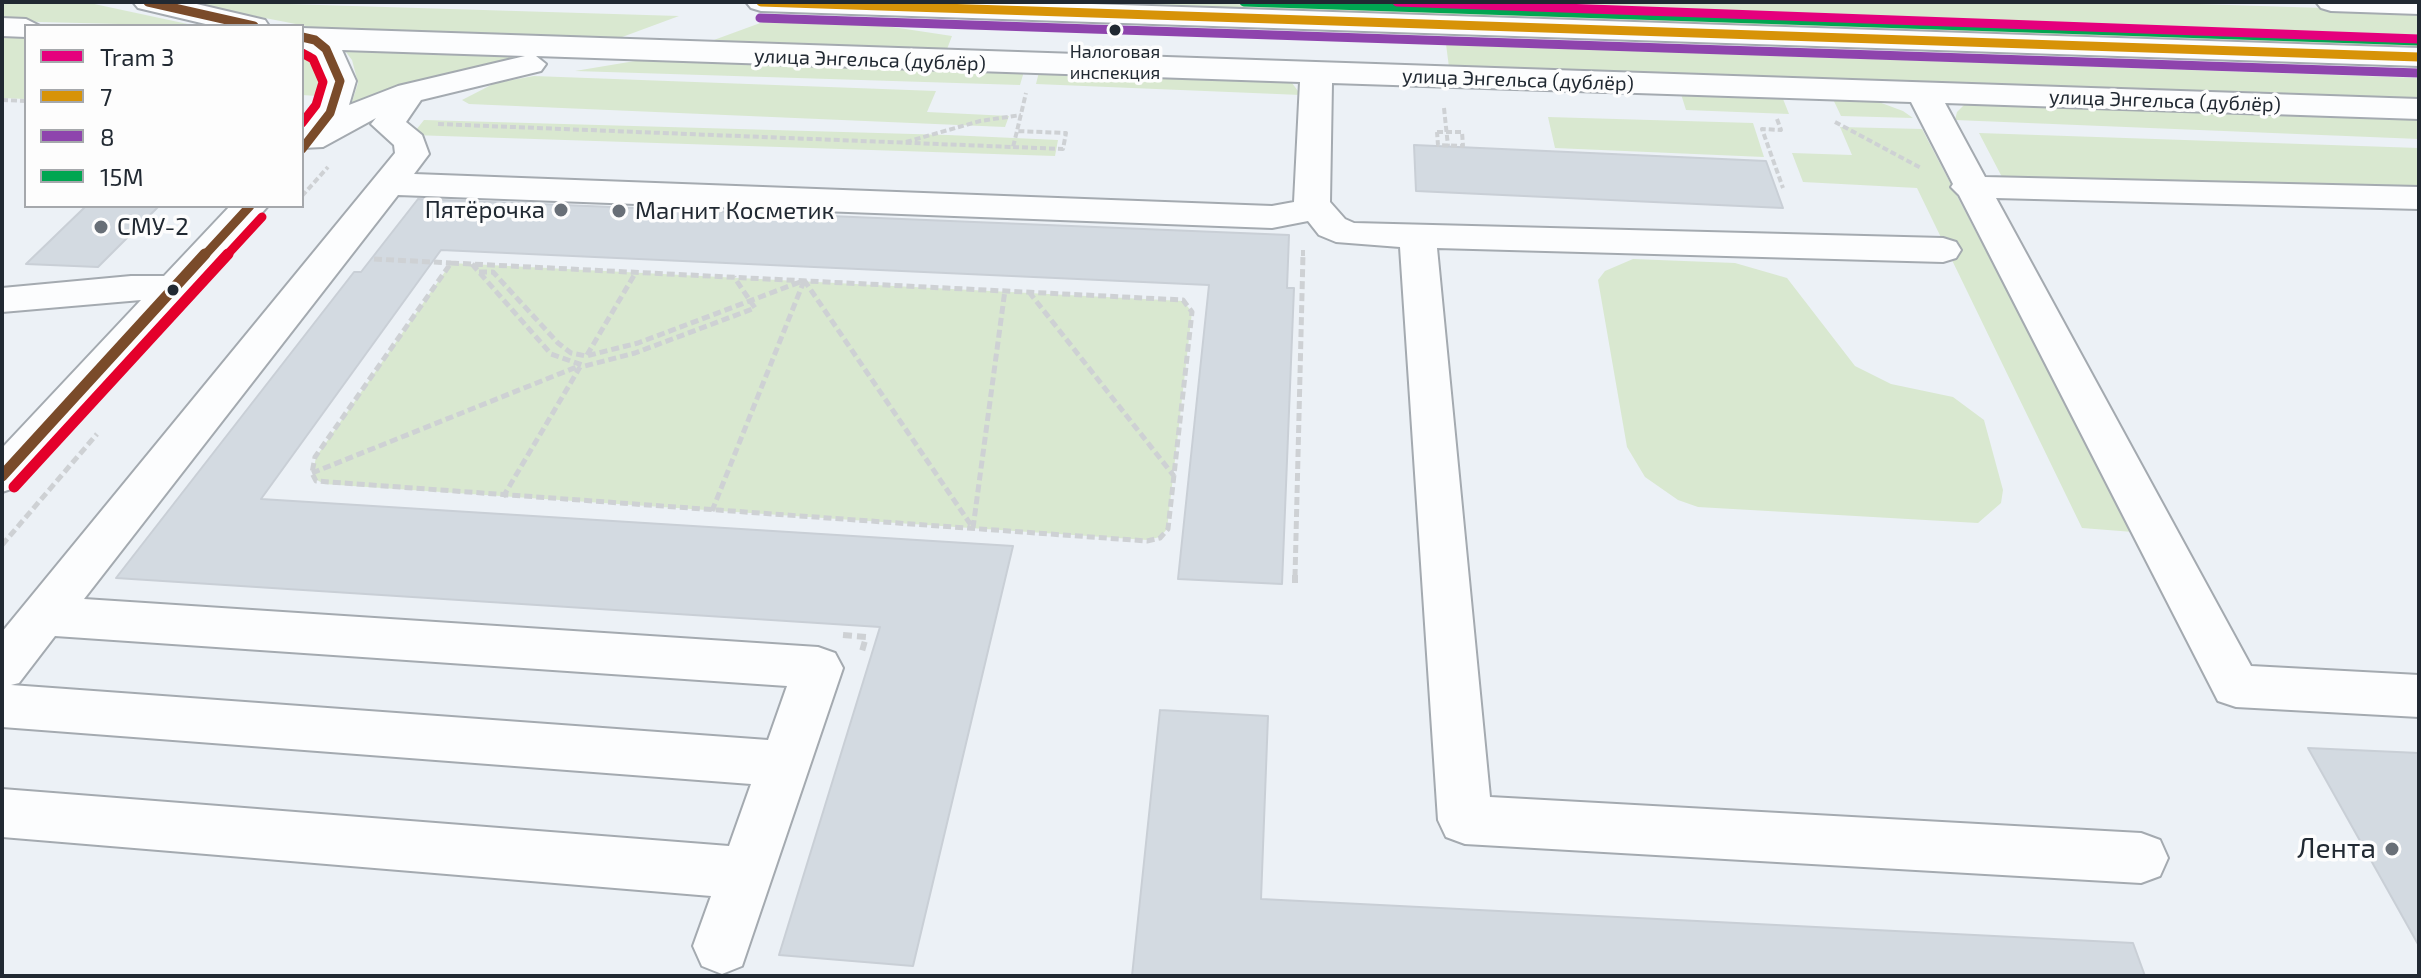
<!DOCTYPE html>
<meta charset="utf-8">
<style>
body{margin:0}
#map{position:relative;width:2421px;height:978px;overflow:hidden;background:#ecf1f6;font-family:"Exo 2",sans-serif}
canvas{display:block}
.frame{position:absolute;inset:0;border:4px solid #212932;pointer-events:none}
.legend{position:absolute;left:24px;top:24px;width:280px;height:184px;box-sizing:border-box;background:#fdfdfd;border:2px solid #a5a8ac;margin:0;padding:10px 14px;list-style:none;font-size:24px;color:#212932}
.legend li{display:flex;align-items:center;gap:16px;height:40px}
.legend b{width:40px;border:2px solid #a5a8ac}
</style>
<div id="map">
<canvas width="2421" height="978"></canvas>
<div class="frame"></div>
<ul class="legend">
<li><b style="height:10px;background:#e5007d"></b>Tram 3</li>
<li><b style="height:10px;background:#d79308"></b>7</li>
<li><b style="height:10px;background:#8e44ad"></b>8</li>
<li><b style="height:10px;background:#00a651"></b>15М</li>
</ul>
</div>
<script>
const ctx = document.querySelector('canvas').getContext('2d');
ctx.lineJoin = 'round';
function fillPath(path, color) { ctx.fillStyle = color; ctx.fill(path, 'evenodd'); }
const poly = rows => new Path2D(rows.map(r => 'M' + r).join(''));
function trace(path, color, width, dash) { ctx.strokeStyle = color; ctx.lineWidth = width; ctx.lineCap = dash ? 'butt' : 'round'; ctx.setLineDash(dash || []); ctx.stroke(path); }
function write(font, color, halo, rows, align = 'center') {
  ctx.font = font + ' "Exo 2",sans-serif'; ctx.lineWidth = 7; ctx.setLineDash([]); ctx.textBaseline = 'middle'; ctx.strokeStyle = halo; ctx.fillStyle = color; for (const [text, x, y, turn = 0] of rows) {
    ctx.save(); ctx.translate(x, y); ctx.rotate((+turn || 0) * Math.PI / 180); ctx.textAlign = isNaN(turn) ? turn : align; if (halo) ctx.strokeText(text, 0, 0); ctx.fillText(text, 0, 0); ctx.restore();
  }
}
fillPath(poly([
 [2,2,85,2,197,26,2,21],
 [183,2,222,2,679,16,606,43,347,34],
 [1036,2,2134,2,2419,11,2419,51],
 [763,22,879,25,952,36,944,57,692,48],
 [2,29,26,30,26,99,2,98],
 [1446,44,2419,78,2419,105,1450,75],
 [342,47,554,54,380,93,351,105,358,83,352,60],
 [302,48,315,55,332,97,302,95],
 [665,56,1025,68,1020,85,575,71],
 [1040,68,1286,75,1301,95,1036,84],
 [534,76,936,91,927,112,1009,116,1005,127,469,104,462,100,495,83],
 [1680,91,1781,94,1789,114,1686,110],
 [1832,97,1868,98,1903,111,1913,118,1841,116],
 [1979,100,2419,117,2419,139,1955,120,1957,112,1965,104],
 [1548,117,1753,123,1764,157,1555,148],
 [424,120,948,135,1058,140,1055,156,412,135],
 [1840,127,1922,129,2133,532,2082,528,1917,188,1803,182,1792,153,1852,155],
 [1979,133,2419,148,2419,192,2003,179],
 [1633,259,1735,263,1787,278,1855,366,1891,384,1953,397,1984,420,2003,490,2001,503,1978,523,1698,507,1678,500,1645,477,1627,447,1598,280,1605,271],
 [451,263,1183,301,1192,312,1167,529,1160,537,1147,540,324,484,317,480,313,473,316,457]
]), '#d9e8d0');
const building = poly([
 [1414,145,1766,161,1783,208,1416,191,1414,145],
 [418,199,1289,235,1287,288,1294,288,1282,584,1178,579,1209,285,441,250,261,499,1013,546,913,966,779,955,880,627,116,578,354,272,361,272,418,199],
 [86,206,159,206,98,267,26,264,86,206],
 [1160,710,1268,716,1261,899,2133,943,2145,976,1132,976,1160,710],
 [2308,748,2419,753,2419,946,2308,748]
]);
fillPath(building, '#d3dae1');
trace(building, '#c9cfd6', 2);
const minor = poly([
 [133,2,188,2,265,20,269,26,214,26,138,8,133,2],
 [2,18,26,19,40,26,26,26,26,37,2,36,2,18],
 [302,28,2419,99,2419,119,1945,103,1985,177,2419,187,2419,209,1996,198,2251,666,2419,675,2419,717,2236,707,2218,701,1959,195,1951,187,1953,184,1911,102,1332,83,1330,202,1345,219,1354,223,1943,238,1956,242,1961,250,1956,258,1943,262,1437,248,1490,797,2141,833,2160,840,2168,858,2160,876,2141,883,1465,844,1446,837,1438,820,1400,247,1336,242,1319,235,1308,221,1272,228,398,195,84,599,818,647,835,653,843,668,742,966,722,974,702,966,693,946,711,896,2,837,2,789,729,846,751,784,2,727,2,632,395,153,394,145,371,124,376,118,323,147,302,148,302,129,314,112,324,81,312,53,302,48,302,28],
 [342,50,525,56,398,86,349,105,356,81,342,50],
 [536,56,1300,82,1294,202,1272,206,414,174,429,154,422,135,406,122,421,100,541,71,546,64,536,56],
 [55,636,787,686,768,740,11,685,19,683,55,636],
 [230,206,268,206,17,487,2,492,2,448,141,300,2,312,2,288,131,276,164,276,230,206]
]);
const major = poly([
 [746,2,1031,2,2419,48,2419,66,761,11,751,8,746,2],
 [2316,2,2419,2,2419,14,2331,11,2321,8,2316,2]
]);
trace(minor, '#a4aab0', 4);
trace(major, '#a4aab0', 4);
trace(poly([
 [2,100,26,101],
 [1444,108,1448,146],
 [1777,119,1781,130,1762,129,1783,188],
 [1835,122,1921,168],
 [438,124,1013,147,1017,131],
 [1437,132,1462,132,1463,146,1438,145,1437,132],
 [906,142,980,121,1021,115],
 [1013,147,1063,149,1066,133,1017,131,1026,93],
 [302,196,328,167],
 [1303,256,1303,248]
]), '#ced1d4', 4, [6, 3]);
trace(poly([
 [374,259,451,263],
 [451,263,1183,300,1192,312,1168,529,1160,538,1147,541,316,481,312,473,315,457,451,263],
 [472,264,551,354,585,366,635,353,755,308,734,277],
 [479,272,493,272,558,343,571,353,586,356,638,343,800,282],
 [804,280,973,528],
 [1029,292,1174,476],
 [587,355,636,272],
 [312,473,579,366],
 [503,497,580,367],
 [712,511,804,281],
 [973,528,1005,290],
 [2,545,97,434],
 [1295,577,1303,254]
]), '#ced1d4', 5, [8, 4]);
trace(poly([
 [1295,583,1295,575],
 [843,635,866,637,861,655]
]), '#ced1d4', 6, [9, 5]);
fillPath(minor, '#fcfdfe');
fillPath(major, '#fcfdfe');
trace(poly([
 [761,2,2419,57]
]), '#d79308', 9);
trace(poly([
 [760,18,2418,73]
]), '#8e44ad', 9);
trace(poly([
 [1244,2,2419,41]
]), '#00a651', 9);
trace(poly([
 [148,2,254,26],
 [302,37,315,40,326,49,340,81,330,113,302,149],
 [204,256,250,206]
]), '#7a4b2a', 9);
trace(poly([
 [2,476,205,254]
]), '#7a4b2a', 11);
trace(poly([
 [302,53,313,59,323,82,316,105,302,123],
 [226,256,262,217]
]), '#e4002b', 9);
trace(poly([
 [14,487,228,254]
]), '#e4002b', 11);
trace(poly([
 [1397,2,2419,39]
]), '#e5007d', 9);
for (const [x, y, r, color] of [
 [1115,30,7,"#212932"],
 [561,210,8,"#686f77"],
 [619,211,8,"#686f77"],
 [101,227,8,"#686f77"],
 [173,290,7,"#212932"],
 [2392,849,8,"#686f77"]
]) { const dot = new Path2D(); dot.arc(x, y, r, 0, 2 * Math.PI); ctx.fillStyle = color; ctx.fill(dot); trace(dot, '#fdfdfd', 3); }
write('18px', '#212932', '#fdfdfd', [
 ["Налоговая",1115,52],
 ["инспекция",1115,73]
]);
write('20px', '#212932', '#fdfdfd', [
 ["улица Энгельса (дублёр)",870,60,2],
 ["улица Энгельса (дублёр)",1518,80,2],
 ["улица Энгельса (дублёр)",2165,101,2]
]);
write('24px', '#212932', '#fdfdfd', [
 ["Пятёрочка",545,210,"right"],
 ["Магнит Косметик",635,211],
 ["СМУ-2",117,227]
], 'left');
write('28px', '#212932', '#fdfdfd', [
 ["Лента",2376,849]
], 'right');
</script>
